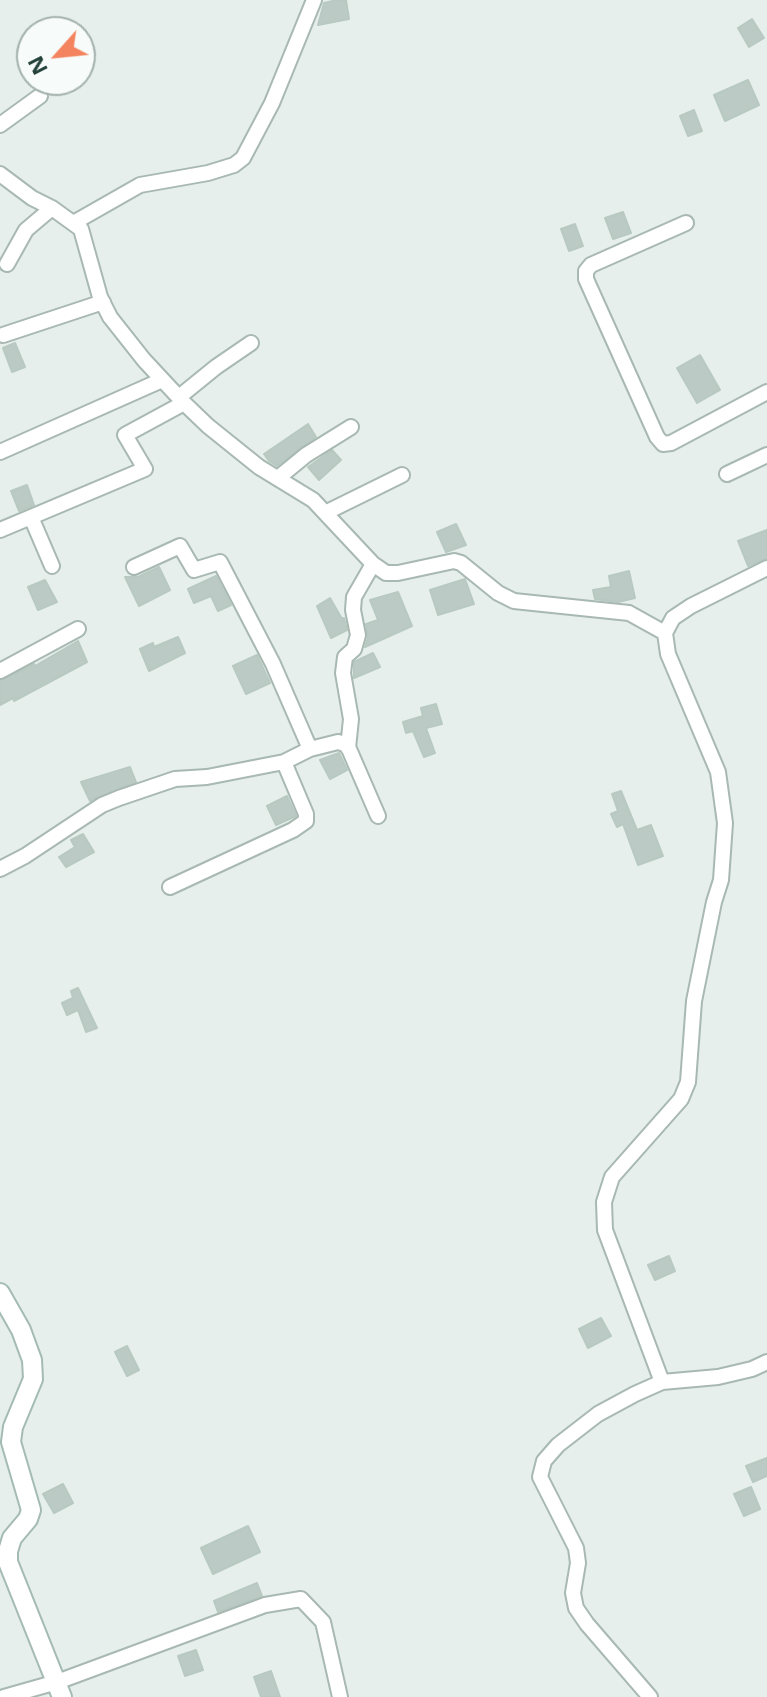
<!DOCTYPE html>
<style>
body{margin:0}
#map{position:relative;width:767px;height:1697px;overflow:hidden;background:#e6efeb;font-family:"Open Sans",sans-serif}
canvas{display:block}
.north{position:absolute;left:16px;top:16px;width:80px;height:80px;box-sizing:border-box;background:#f7fbf9;border:2px solid #a3b1ad;border-radius:50%;rotate:243deg;font-size:22px;font-weight:700;line-height:32px;text-align:center;color:#24423a}
.north::after{content:'';display:block;margin:auto;width:28px;height:36px;background:#f4845f;clip-path:polygon(50% 0,100% 100%,50% 72%,0 100%)}
</style>
<div id="map">
<canvas width="767" height="1697"></canvas>
<div class="north">N</div>
</div>
<script>
const ctx = document.querySelector('canvas').getContext('2d');
ctx.lineJoin = 'round';
function fillPath(path, color) { ctx.fillStyle = color; ctx.fill(path, 'evenodd'); }
const poly = rows => new Path2D(rows.map(r => 'M' + r).join(''));
function trace(path, color, width, dash) { ctx.strokeStyle = color; ctx.lineWidth = width; ctx.lineCap = dash ? 'butt' : 'round'; ctx.setLineDash(dash || []); ctx.stroke(path); }
const building = poly([
 [337,0,346,0,349,19,318,25,324,3,337,0],
 [752,19,764,38,749,47,738,28,752,19],
 [748,80,759,105,725,121,714,95,748,80],
 [694,110,702,131,688,136,680,116,694,110],
 [623,212,631,233,613,239,605,218,623,212],
 [575,224,583,246,569,251,561,229,575,224],
 [15,343,25,367,12,372,3,348,15,343],
 [700,355,720,390,697,403,677,368,700,355],
 [308,424,316,437,277,466,269,461,264,454,308,424],
 [332,450,341,460,319,480,308,467,332,450],
 [27,485,34,505,19,511,11,491,27,485],
 [456,524,466,545,446,552,437,532,456,524],
 [767,530,767,558,748,566,738,541,767,530],
 [159,567,170,590,139,606,125,577,138,577,159,567],
 [629,571,635,598,618,602,595,599,593,590,611,587,609,576,629,571],
 [216,576,231,605,218,611,211,596,194,603,188,589,216,576],
 [465,579,474,604,438,615,430,590,465,579],
 [45,580,57,602,38,610,28,587,45,580],
 [398,592,412,626,365,647,368,637,366,624,378,620,370,600,398,592],
 [330,598,342,619,344,618,347,630,331,638,317,606,330,598],
 [178,637,185,653,149,671,140,649,153,643,154,647,178,637],
 [78,641,87,662,14,701,13,698,0,705,0,681,34,664,35,666,78,641],
 [373,653,380,667,354,678,354,662,373,653],
 [257,655,270,683,246,694,233,666,257,655],
 [436,704,442,724,426,728,435,753,424,757,413,731,406,733,403,722,423,716,421,708,436,704],
 [339,753,347,770,330,779,320,760,339,753],
 [130,767,136,782,90,801,81,782,130,767],
 [621,791,637,830,651,825,663,856,638,865,623,824,617,827,611,814,618,811,612,794,621,791],
 [287,796,296,816,276,825,267,806,287,796],
 [83,834,94,852,66,867,59,857,75,847,71,840,83,834],
 [78,988,97,1028,86,1032,78,1010,67,1015,62,1003,73,998,71,991,78,988],
 [669,1256,675,1271,655,1280,648,1265,669,1256],
 [601,1318,611,1336,588,1348,579,1329,601,1318],
 [127,1346,139,1370,127,1376,115,1352,127,1346],
 [767,1458,767,1476,753,1482,746,1466,767,1458],
 [63,1484,73,1503,54,1513,43,1494,63,1484],
 [751,1487,760,1509,744,1516,734,1494,751,1487],
 [248,1526,260,1552,213,1574,201,1548,248,1526],
 [257,1583,262,1596,218,1612,214,1601,257,1583],
 [196,1650,203,1670,185,1676,178,1656,196,1650],
 [271,1671,280,1697,261,1697,254,1677,271,1671]
]);
fillPath(building, '#bbcac4');
trace(building, '#b8c9c2', 2);
const street = poly([
 [0,125,40,96],
 [0,174,32,198,52,208,81,229,100,297,110,317,144,360,184,403,208,426,259,467,313,500,373,564,386,573,398,573,454,561,461,563,498,593,514,601,629,613,665,633],
 [75,222,140,185,208,173,234,165,243,158,272,103,314,0],
 [686,223,591,265,586,271,586,279,657,437,663,444,671,443,767,392],
 [7,264,26,230,52,208],
 [3,335,103,302],
 [179,397,216,367,251,343],
 [0,452,162,380],
 [727,474,767,455],
 [278,478,306,455,351,427],
 [327,512,402,475],
 [31,517,52,566],
 [0,530,145,469,125,435,184,403],
 [134,567,180,546,194,570,220,562,273,664,310,749],
 [0,671,78,629],
 [348,748,351,719,343,673,345,657,354,649,358,635,353,610,354,597,373,564],
 [0,869,25,856,102,805,119,798,175,779,207,777,284,762,310,749,338,742,345,744,349,749,378,816],
 [170,887,293,830,306,821,306,814,284,762],
 [662,1382,605,1230,604,1202,612,1177,681,1099,688,1082,694,1001,714,902,721,880,725,823,718,772,668,654,665,633,673,618,691,606,767,568],
 [4,1697,57,1682,265,1605,301,1599,323,1622,340,1697],
 [650,1697,587,1624,576,1608,573,1593,578,1563,576,1548,540,1477,544,1461,558,1445,598,1414,635,1394,662,1382,718,1377,752,1369,767,1362]
]);
const secondary = poly([
 [0,1293,21,1330,32,1360,33,1379,13,1427,11,1442,31,1510,28,1519,12,1538,8,1551,8,1562,62,1697]
]);
trace(street, '#a8b8b2', 18);
trace(secondary, '#a4bbb3', 22);
trace(street, '#fff', 14);
trace(secondary, '#fff', 18);
</script>
